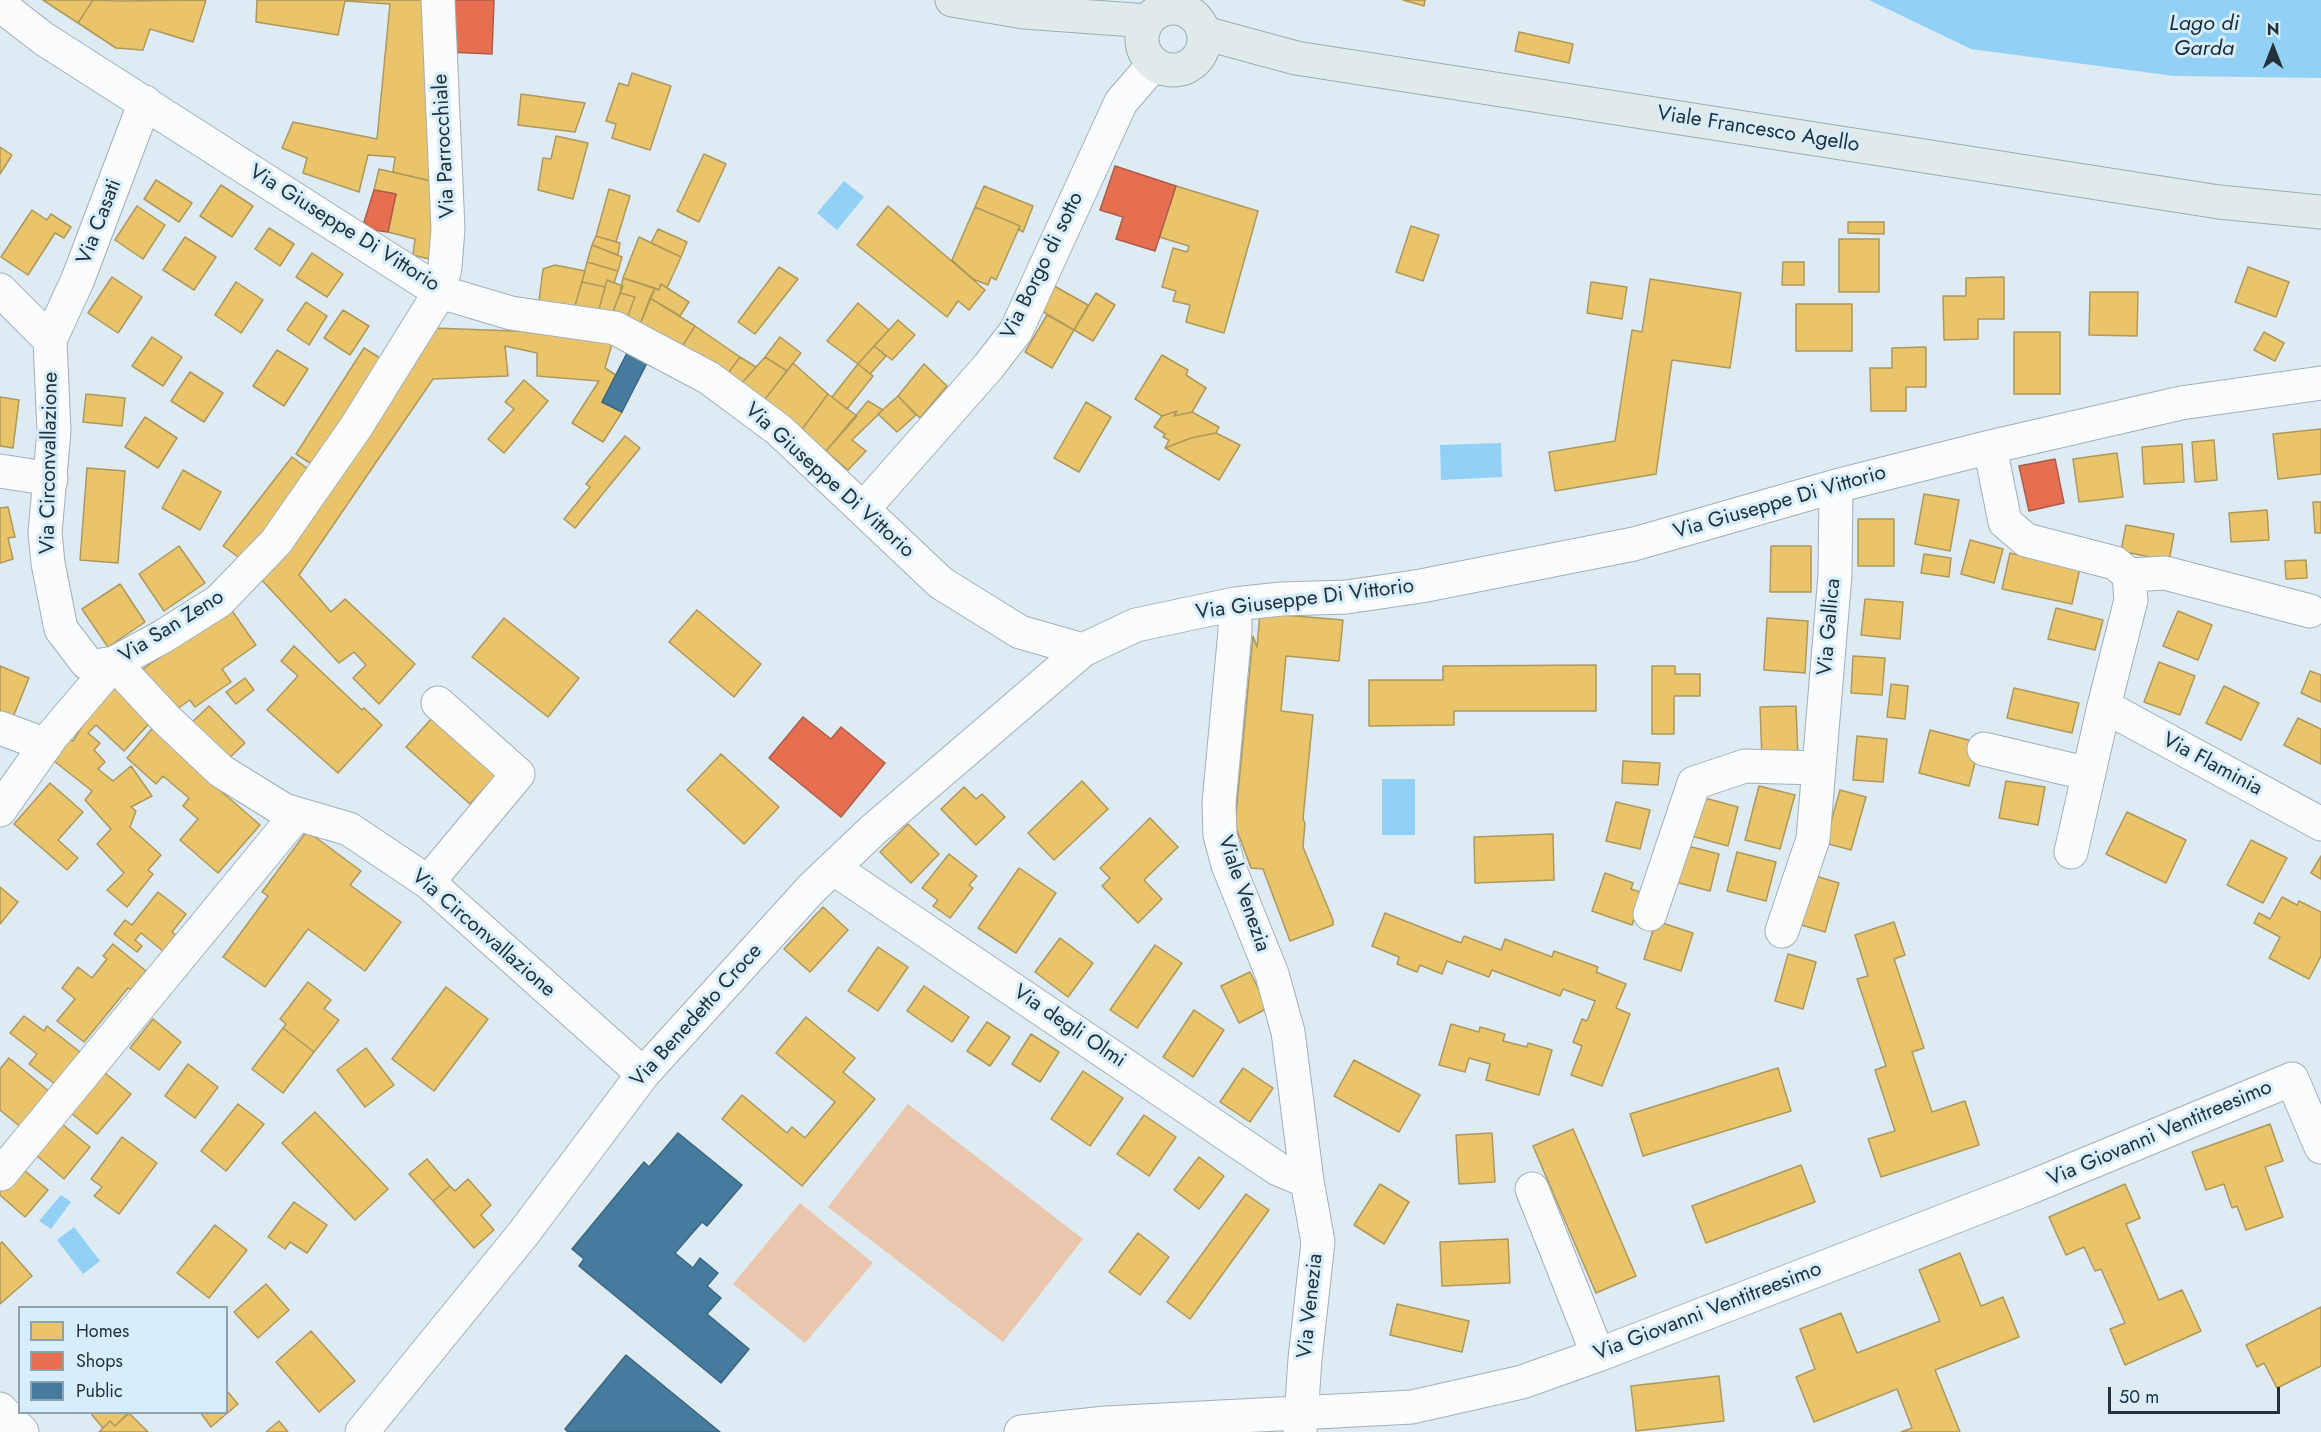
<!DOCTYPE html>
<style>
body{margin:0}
#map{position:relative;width:2321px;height:1432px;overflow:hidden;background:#deebf3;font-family:Jost,sans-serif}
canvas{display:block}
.legend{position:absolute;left:18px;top:1306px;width:210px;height:108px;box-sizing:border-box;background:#d6edfb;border:2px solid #8ea2ae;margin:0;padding:8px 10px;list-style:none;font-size:18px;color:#23323b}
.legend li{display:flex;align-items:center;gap:12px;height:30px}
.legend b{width:30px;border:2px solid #8ea2ae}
.north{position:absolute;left:2243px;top:18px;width:60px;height:60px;-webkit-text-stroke:4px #d6edfb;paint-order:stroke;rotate:0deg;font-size:16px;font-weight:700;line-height:24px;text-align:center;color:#23323b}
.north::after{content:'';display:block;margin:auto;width:21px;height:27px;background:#23323b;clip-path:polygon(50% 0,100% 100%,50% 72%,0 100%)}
.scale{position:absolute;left:2108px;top:1387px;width:172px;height:27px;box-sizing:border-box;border:3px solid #23323b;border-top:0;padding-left:8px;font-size:18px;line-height:21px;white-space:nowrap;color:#23323b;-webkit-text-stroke:4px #d6edfb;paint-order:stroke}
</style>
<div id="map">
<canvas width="2321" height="1432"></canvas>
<ul class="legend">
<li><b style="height:16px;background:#e9c46a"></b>Homes</li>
<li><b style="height:16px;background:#e76f51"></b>Shops</li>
<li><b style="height:16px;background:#457b9d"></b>Public</li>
</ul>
<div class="north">N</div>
<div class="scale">50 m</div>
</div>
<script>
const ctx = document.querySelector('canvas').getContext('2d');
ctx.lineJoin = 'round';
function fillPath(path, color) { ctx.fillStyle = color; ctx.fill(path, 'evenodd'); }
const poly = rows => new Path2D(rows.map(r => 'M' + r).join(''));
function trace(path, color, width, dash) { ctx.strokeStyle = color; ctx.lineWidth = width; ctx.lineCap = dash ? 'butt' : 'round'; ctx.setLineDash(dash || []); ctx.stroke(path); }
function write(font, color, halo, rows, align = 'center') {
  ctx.font = font + ' Jost,sans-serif'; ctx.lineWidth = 6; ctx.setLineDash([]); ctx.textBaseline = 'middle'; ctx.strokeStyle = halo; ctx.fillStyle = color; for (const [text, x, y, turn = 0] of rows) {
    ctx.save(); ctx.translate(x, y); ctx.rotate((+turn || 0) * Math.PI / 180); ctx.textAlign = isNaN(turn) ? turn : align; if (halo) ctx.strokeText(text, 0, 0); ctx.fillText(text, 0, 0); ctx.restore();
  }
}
fillPath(poly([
 [908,1104,1083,1239,1003,1342,828,1207],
 [800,1203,873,1263,805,1343,733,1284]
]), '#e9c6ac');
fillPath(poly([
 [1869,0,2321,0,2321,78,2174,76,1971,49],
 [844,181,864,197,837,230,817,213],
 [1501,443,1502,477,1441,480,1440,445],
 [1382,779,1415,779,1415,835,1382,835],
 [61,1195,71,1202,51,1229,39,1221],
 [74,1227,100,1261,83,1274,57,1240]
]), '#92d0f5');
const homes = poly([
 [43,0,93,0,78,23,43,0],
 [93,0,119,1,206,0,193,42,150,29,143,50,116,48,78,23,93,0],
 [257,0,432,0,435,182,393,172,395,157,368,155,359,192,303,173,307,158,282,148,293,122,377,139,390,4,345,1,338,35,256,22,257,0],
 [1403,0,1425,0,1424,6,1403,0],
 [1519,32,1573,44,1569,63,1515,51,1519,32],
 [632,73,671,86,650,150,612,138,616,124,606,121,619,83,628,86,632,73],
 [521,94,585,103,575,132,518,125,521,94],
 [556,136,588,143,573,199,538,190,543,158,551,159,556,136],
 [0,147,12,155,0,174,0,147],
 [704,154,726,164,699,222,677,211,704,154],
 [379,169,435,182,441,262,413,255,415,239,388,232,396,194,374,190,379,169],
 [156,180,192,203,179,222,144,199,156,180],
 [221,185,253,206,232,237,200,216,221,185],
 [984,186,1033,206,1023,232,1018,229,1020,226,975,207,984,186],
 [1176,186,1258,211,1224,333,1186,322,1190,305,1173,301,1176,291,1162,287,1173,248,1187,252,1189,246,1159,237,1176,186],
 [609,189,630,196,616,242,596,236,609,189],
 [137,206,165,225,143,259,115,240,137,206],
 [888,206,985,290,969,310,958,301,947,317,857,245,888,206],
 [975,207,1020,226,996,280,991,277,988,285,973,279,952,260,975,207],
 [32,210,47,220,51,214,71,227,64,238,55,233,28,275,1,257,32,210],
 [1848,222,1884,222,1884,234,1848,233,1848,222],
 [1411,226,1439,235,1423,281,1396,272,1411,226],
 [269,228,294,244,280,266,255,249,269,228],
 [658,229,687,242,681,257,651,243,658,229],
 [596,236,620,243,618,255,592,245,596,236],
 [185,237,216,257,194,290,163,270,185,237],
 [639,237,681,257,667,288,661,284,659,290,623,278,639,237],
 [1839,239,1879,239,1879,292,1839,292,1839,239],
 [592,245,622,257,618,271,587,262,592,245],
 [312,253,343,274,327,297,296,277,312,253],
 [587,262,618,271,614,283,607,280,605,287,582,282,587,262],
 [1783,262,1804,262,1804,285,1782,285,1783,262],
 [555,265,585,271,573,313,538,309,543,269,555,265],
 [779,267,798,279,755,334,738,322,779,267],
 [2248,267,2289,282,2276,317,2235,302,2248,267],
 [112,277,142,297,118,333,88,313,112,277],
 [2004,277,2004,319,1978,319,1978,339,1944,340,1943,296,1966,296,1966,278,2004,277],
 [623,278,655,288,639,327,626,321,635,297,620,293,623,278],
 [1650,279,1741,293,1730,368,1672,360,1656,474,1555,491,1549,452,1615,441,1632,330,1642,332,1650,279],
 [607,280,623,286,612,314,598,313,607,280],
 [236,282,263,300,241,333,215,315,236,282],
 [582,282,605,287,598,313,612,314,620,293,635,297,626,321,573,313,582,282],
 [1591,282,1627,287,1622,319,1587,313,1591,282],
 [1049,283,1088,305,1074,330,1035,307,1049,283],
 [661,284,689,302,680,316,650,298,655,288,659,290,661,284],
 [2090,292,2138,292,2137,336,2089,335,2090,292],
 [1096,293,1115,305,1093,341,1074,330,1096,293],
 [650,298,695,326,680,350,639,327,650,298],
 [306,302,327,316,309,345,287,330,306,302],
 [858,303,889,330,858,364,827,341,858,303],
 [1796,304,1852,304,1852,351,1796,351,1796,304],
 [343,310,369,326,350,355,324,338,343,310],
 [1047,315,1074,330,1052,368,1025,352,1047,315],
 [898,320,915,335,892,360,874,346,898,320],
 [695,326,740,357,726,376,680,350,695,326],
 [433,328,594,334,612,344,605,368,616,375,602,402,622,412,603,442,572,423,599,381,537,376,537,353,505,346,508,376,433,379,299,575,331,612,345,599,415,664,379,704,353,678,366,665,354,652,339,663,259,577,433,328],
 [2014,332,2060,332,2060,394,2014,394,2014,332],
 [2264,332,2284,343,2275,361,2254,350,2264,332],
 [152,337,182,357,163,386,132,366,152,337],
 [780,337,801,353,787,371,765,357,780,337],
 [874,346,886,356,870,374,858,364,874,346],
 [1926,347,1926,387,1906,387,1906,411,1871,411,1870,368,1892,368,1892,348,1926,347],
 [364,348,385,361,316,467,296,454,364,348],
 [277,350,308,369,284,406,253,386,277,350],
 [1162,355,1188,370,1186,375,1206,388,1192,412,1174,416,1177,411,1162,416,1135,399,1162,355],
 [740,357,756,367,741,384,726,376,740,357],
 [765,357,787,371,765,399,741,384,765,357],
 [793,363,828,394,800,432,765,399,793,363],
 [858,364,873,376,847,409,832,397,858,364],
 [924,364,947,386,920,418,898,396,924,364],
 [190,372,223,393,204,422,171,401,190,372],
 [524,380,548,401,504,453,488,439,514,409,505,402,524,380],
 [86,394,125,398,122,426,83,422,86,394],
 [828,394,857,416,826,451,800,432,828,394],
 [898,396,916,415,897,432,878,414,898,396],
 [0,397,19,400,13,448,0,446,0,397],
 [868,401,883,410,852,440,866,451,848,470,826,451,868,401],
 [1086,402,1111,417,1079,472,1054,458,1086,402],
 [1177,411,1174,416,1192,412,1219,427,1216,433,1191,438,1165,448,1169,440,1163,437,1165,434,1154,427,1162,416,1177,411],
 [145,417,177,438,158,468,125,447,145,417],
 [2321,429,2321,474,2278,479,2273,434,2321,429],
 [1216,433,1240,445,1219,480,1165,448,1191,438,1216,433],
 [625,436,640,448,575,528,564,519,590,487,586,484,625,436],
 [2214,440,2217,480,2195,482,2192,442,2214,440],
 [2182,444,2184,482,2144,484,2142,447,2182,444],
 [2117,453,2123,497,2079,502,2073,459,2117,453],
 [292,457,312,472,244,561,223,546,292,457],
 [87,468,125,471,118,563,80,560,87,468],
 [183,470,221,492,200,530,162,508,183,470],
 [1924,494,1959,500,1950,551,1915,544,1924,494],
 [2313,502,2321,502,2321,533,2315,533,2313,502],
 [8,507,15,537,8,538,13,559,0,563,0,508,8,507],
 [2267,510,2269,540,2231,542,2229,513,2267,510],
 [1858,519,1894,519,1894,566,1858,566,1858,519],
 [2126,525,2174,534,2169,561,2121,551,2126,525],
 [1970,540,2003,549,1994,583,1961,574,1970,540],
 [179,546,205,583,164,611,139,574,179,546],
 [1771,546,1811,546,1811,592,1770,592,1771,546],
 [2010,553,2080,568,2072,604,2002,589,2010,553],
 [1924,554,1951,558,1949,577,1921,573,1924,554],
 [2306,560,2307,578,2286,579,2285,561,2306,560],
 [120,584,145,622,108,647,82,609,120,584],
 [1865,599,1903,602,1900,639,1861,635,1865,599],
 [230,608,256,645,222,669,231,682,195,707,190,700,174,711,143,669,230,608],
 [2056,608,2103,620,2095,650,2048,639,2056,608],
 [697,610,761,664,734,697,669,642,697,610],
 [2178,611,2212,625,2198,660,2163,646,2178,611],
 [1260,613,1343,620,1339,661,1286,656,1281,711,1313,715,1303,819,1305,823,1303,847,1333,920,1333,925,1290,941,1263,869,1251,868,1235,825,1253,636,1257,647,1260,613],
 [504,618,579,678,548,717,472,657,504,618],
 [1767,618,1808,621,1805,673,1764,670,1767,618],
 [294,646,362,710,364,708,382,725,338,773,267,710,298,676,281,661,294,646],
 [1853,656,1885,658,1882,695,1851,693,1853,656],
 [2159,662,2195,676,2180,715,2144,702,2159,662],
 [1596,665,1596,711,1454,711,1454,725,1369,726,1369,680,1443,680,1443,666,1596,665],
 [0,666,29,678,13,717,0,711,0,666],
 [1652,666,1675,666,1675,674,1700,674,1700,696,1674,696,1674,734,1652,734,1652,666],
 [2310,671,2321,675,2321,702,2301,693,2310,671],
 [114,673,156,716,124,751,96,725,88,733,100,743,94,750,105,762,98,769,113,781,131,766,152,796,131,807,136,811,130,827,161,855,148,870,153,874,127,907,107,890,124,873,97,844,111,829,85,800,92,791,49,757,63,737,73,741,114,673],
 [245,678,254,690,236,704,226,692,245,678],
 [1891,684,1908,686,1905,719,1887,717,1891,684],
 [2224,686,2259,703,2241,740,2206,723,2224,686],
 [2014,688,2079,703,2072,733,2007,718,2014,688],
 [209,706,245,743,225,762,189,725,209,706],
 [1796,706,1798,759,1762,760,1760,707,1796,706],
 [432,718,497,774,470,804,406,747,432,718],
 [2298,718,2321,729,2321,764,2284,745,2298,718],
 [157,723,227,785,222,792,260,825,218,873,180,840,198,819,183,806,189,798,163,776,156,784,127,758,157,723],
 [1930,730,1980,743,1969,786,1919,773,1930,730],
 [1857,736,1887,739,1883,782,1853,780,1857,736],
 [721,754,779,807,744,844,687,790,721,754],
 [1623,761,1660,763,1658,785,1622,783,1623,761],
 [1082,781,1108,809,1054,860,1028,833,1082,781],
 [2006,781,2045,787,2038,825,1999,818,2006,781],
 [50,783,83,812,58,840,78,858,67,870,14,824,50,783],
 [1759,786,1795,795,1780,849,1745,840,1759,786],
 [964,787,976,799,982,794,1005,817,976,845,941,809,964,787],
 [1840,790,1866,797,1851,850,1825,843,1840,790],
 [1694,795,1738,807,1728,846,1684,834,1694,795],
 [1616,802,1650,810,1640,849,1606,841,1616,802],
 [2127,812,2186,840,2166,883,2106,854,2127,812],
 [1150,818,1178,847,1144,880,1162,899,1138,923,1102,886,1110,878,1100,868,1150,818],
 [908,824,939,854,911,883,880,852,908,824],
 [307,831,361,871,350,885,401,922,365,971,308,929,265,987,223,957,268,896,262,892,307,831],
 [1553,834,1554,880,1475,883,1474,837,1553,834],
 [2251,840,2287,858,2263,903,2227,885,2251,840],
 [1680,844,1719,854,1710,891,1671,881,1680,844],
 [1737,852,1776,862,1766,901,1727,891,1737,852],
 [949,854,977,876,969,885,973,888,950,918,933,906,938,900,922,888,949,854],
 [2321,856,2321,879,2311,873,2321,856],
 [1019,868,1056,893,1016,953,978,928,1019,868],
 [1605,873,1633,883,1631,889,1643,893,1632,925,1592,911,1605,873],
 [1812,875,1839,883,1825,932,1798,924,1812,875],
 [0,887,18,902,0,924,0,887],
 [158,892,186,914,172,932,176,935,163,951,141,933,135,940,142,946,137,952,114,934,125,920,132,925,158,892],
 [2282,897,2297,905,2299,901,2321,912,2321,956,2309,979,2269,958,2280,937,2254,923,2259,913,2270,919,2282,897],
 [823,907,848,930,810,972,784,949,823,907],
 [1385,913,1461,943,1464,936,1501,950,1505,939,1552,957,1554,951,1598,967,1596,972,1626,984,1616,1008,1630,1014,1602,1086,1571,1075,1582,1046,1573,1042,1582,1019,1587,1021,1595,1001,1563,989,1560,996,1492,970,1489,977,1447,961,1442,974,1420,965,1417,972,1397,964,1399,957,1372,946,1385,913],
 [1656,921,1693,933,1681,971,1644,959,1656,921],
 [1894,922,1905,955,1894,959,1924,1048,1912,1052,1932,1112,1965,1101,1979,1145,1881,1177,1868,1139,1895,1131,1875,1070,1886,1066,1857,979,1868,976,1855,935,1894,922],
 [1060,938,1093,963,1068,997,1035,972,1060,938],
 [113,944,146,971,131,990,128,988,84,1042,57,1021,75,999,62,988,78,967,92,978,107,959,103,956,113,944],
 [1155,945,1182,963,1137,1028,1110,1010,1155,945],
 [878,947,908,967,878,1011,848,991,878,947],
 [1788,954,1816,962,1803,1009,1775,1001,1788,954],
 [1250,972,1268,1008,1239,1023,1221,986,1250,972],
 [308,982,331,1000,324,1009,339,1020,314,1052,283,1028,286,1024,280,1019,308,982],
 [924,986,969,1017,952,1042,907,1011,924,986],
 [446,987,488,1019,434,1091,392,1059,446,987],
 [1194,1010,1224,1030,1193,1077,1163,1057,1194,1010],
 [24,1016,44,1031,47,1026,80,1052,55,1084,29,1064,37,1054,10,1033,24,1016],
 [806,1017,855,1058,843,1072,875,1099,802,1186,722,1119,742,1095,787,1133,792,1127,805,1138,835,1102,776,1053,806,1017],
 [153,1019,181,1042,159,1070,130,1048,153,1019],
 [987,1022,1010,1037,990,1066,967,1051,987,1022],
 [1451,1024,1479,1032,1480,1027,1505,1034,1503,1041,1527,1047,1528,1043,1552,1050,1539,1095,1486,1080,1490,1064,1469,1058,1465,1072,1439,1065,1451,1024],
 [283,1028,314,1052,283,1093,252,1069,283,1028],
 [1031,1034,1059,1052,1040,1082,1012,1064,1031,1034],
 [366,1048,394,1085,365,1107,337,1070,366,1048],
 [9,1058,51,1093,22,1128,0,1110,0,1069,9,1058],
 [1354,1060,1420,1095,1399,1132,1334,1096,1354,1060],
 [188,1064,218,1087,195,1118,165,1096,188,1064],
 [1243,1068,1273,1088,1250,1122,1220,1102,1243,1068],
 [1778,1068,1791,1111,1643,1156,1630,1114,1778,1068],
 [1083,1071,1123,1098,1090,1146,1051,1119,1083,1071],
 [105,1073,131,1094,97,1134,71,1113,105,1073],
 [238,1104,264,1124,226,1171,201,1151,238,1104],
 [315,1112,388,1189,355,1220,282,1143,315,1112],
 [1144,1115,1176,1137,1149,1176,1117,1154,1144,1115],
 [56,1119,90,1147,64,1179,30,1150,56,1119],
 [2270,1124,2283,1161,2265,1167,2283,1217,2246,1230,2237,1206,2232,1208,2224,1184,2206,1190,2192,1152,2270,1124],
 [1573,1129,1636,1276,1596,1293,1533,1146,1573,1129],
 [1492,1133,1495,1182,1459,1184,1456,1135,1492,1133],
 [122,1137,157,1163,119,1214,94,1196,102,1187,91,1179,122,1137],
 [1199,1157,1224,1176,1199,1209,1174,1190,1199,1157],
 [427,1159,450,1186,433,1201,409,1174,427,1159],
 [1801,1165,1815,1202,1706,1243,1692,1206,1801,1165],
 [19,1166,48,1190,25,1217,0,1195,0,1188,19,1166],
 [468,1179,491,1205,481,1215,494,1230,474,1248,433,1201,450,1186,455,1191,468,1179],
 [1380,1184,1409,1202,1384,1244,1354,1225,1380,1184],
 [2125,1184,2140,1218,2126,1224,2159,1300,2182,1290,2201,1331,2125,1365,2110,1329,2125,1323,2101,1269,2095,1271,2084,1247,2066,1255,2049,1217,2125,1184],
 [1246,1194,1269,1210,1190,1319,1167,1302,1246,1194],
 [294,1202,327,1225,307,1253,290,1242,285,1249,268,1237,294,1202],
 [215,1225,247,1250,209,1298,177,1273,215,1225],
 [1138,1233,1169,1257,1140,1295,1109,1272,1138,1233],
 [1508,1239,1510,1283,1442,1286,1440,1242,1508,1239],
 [2,1242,32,1276,0,1304,0,1244,2,1242],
 [1960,1253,1981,1306,2003,1297,2019,1337,1935,1370,1960,1432,1901,1432,1912,1428,1897,1389,1814,1422,1796,1377,1815,1369,1800,1329,1841,1313,1857,1353,1940,1321,1919,1270,1960,1253],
 [266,1284,289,1310,258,1338,234,1312,266,1284],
 [1397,1304,1469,1321,1462,1352,1390,1335,1397,1304],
 [2321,1307,2321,1366,2277,1388,2264,1363,2257,1367,2246,1345,2321,1307],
 [311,1331,355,1381,319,1412,276,1362,311,1331],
 [1719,1376,1724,1421,1636,1431,1631,1386,1719,1376],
 [226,1390,238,1404,211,1427,200,1412,226,1412,226,1390],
 [94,1412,129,1412,115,1426,110,1421,103,1428,92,1415,94,1412],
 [129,1413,148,1432,99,1432,110,1421,115,1426,129,1413],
 [279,1421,288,1432,266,1432,279,1421]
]);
fillPath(homes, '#e9c46a');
trace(homes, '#ae985c', 1.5);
const shops = poly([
 [448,0,494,0,492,54,448,52,448,0],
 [1115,166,1176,186,1155,251,1116,239,1123,217,1100,210,1115,166],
 [374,190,396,194,388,232,373,230,364,222,374,190],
 [2055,459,2064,503,2029,511,2019,466,2055,459],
 [803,717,831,739,841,727,885,763,841,817,769,758,803,717]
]);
fillPath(shops, '#e76f51');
trace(shops, '#ac5d4a', 1.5);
const public = poly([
 [628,351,648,361,622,412,602,402,628,351],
 [678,1133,742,1185,707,1226,702,1222,675,1253,693,1268,700,1258,718,1273,707,1286,721,1298,707,1314,749,1349,721,1383,579,1266,584,1259,572,1249,644,1162,649,1167,678,1133],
 [626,1355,720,1432,568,1432,565,1429,626,1355]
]);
fillPath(public, '#457b9d');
trace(public, '#3b6580', 1.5);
const minor = poly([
 [0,5,44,39,440,292,511,313,615,328,709,378,779,430,941,583,1020,632,1083,650],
 [0,290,50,340,54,431,45,533,48,563,61,629,87,663,95,666,114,663],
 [50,340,78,279,145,102],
 [1990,447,2005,522,2026,540,2115,563,2129,575,2131,600,2104,706,2071,852],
 [0,471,51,479],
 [864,508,989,366,1016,331,1121,102,1154,64],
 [2129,575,2165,573,2310,611],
 [1235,604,1235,631,1219,803,1220,835,1228,865,1272,974,1288,1032,1307,1181,1318,1242,1305,1359,1300,1432],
 [114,663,167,720,221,771,284,810,349,829,428,882,643,1074],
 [2104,706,2321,824],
 [0,728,46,745],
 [1984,749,2089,774],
 [0,810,52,736,114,663,162,637,219,601,276,542,356,427,440,292,445,267,448,229,438,0],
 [833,868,1278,1169,1307,1181],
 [428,882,518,774,438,703],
 [1650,914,1694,783,1745,766,1818,768],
 [1782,931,1813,839,1835,575,1836,486],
 [1,1174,297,814],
 [1532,1189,1598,1355],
 [0,1409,22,1432],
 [362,1432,523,1234,643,1074,811,889,873,830,1083,650,1136,625,1235,604,1281,599,1347,597,1421,586,1634,544,1836,486,1990,447,2181,403,2321,383],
 [1021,1432,1106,1423,1412,1407,1522,1382,1598,1355,2026,1189,2292,1079,2321,1147]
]);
const major = poly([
 [952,0,1024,12,1148,21],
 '1142 39a31 31 0 1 1 62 0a31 31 0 1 1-62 0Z',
 [1204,33,1296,58,2219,202,2321,212]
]);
trace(minor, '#a3afb7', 35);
trace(major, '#98aeaf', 35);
trace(minor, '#fafcfd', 33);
trace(major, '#e0eaea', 33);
write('21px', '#23323b', '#d6edfb', [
 ["Viale Francesco Agello",1758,130,9],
 ["Via Parrocchiale",445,146,-93],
 ["Via Casati",100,222,-69],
 ["Via Giuseppe Di Vittorio",344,229,32],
 ["Via Borgo di sotto",1043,266,-64],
 ["Via Circonvallazione",50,463,-89],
 ["Via Giuseppe Di Vittorio",829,481,42],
 ["Via Giuseppe Di Vittorio",1780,503,-16],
 ["Via Giuseppe Di Vittorio",1305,600,-7],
 ["Via San Zeno",172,627,-32],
 ["Via Gallica",1830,627,-85],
 ["Via Flaminia",2212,765,28],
 ["Viale Venezia",1243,894,71],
 ["Via Circonvallazione",483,934,41],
 ["Via Benedetto Croce",697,1016,-48],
 ["Via degli Olmi",1069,1027,34],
 ["Via Giovanni Ventitreesimo",2160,1134,-23],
 ["Via Venezia",1311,1306,-84],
 ["Via Giovanni Ventitreesimo",1708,1312,-21]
]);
write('italic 22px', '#192d38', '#d6edfb', [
 ["Lago di",2204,25],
 ["Garda",2204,50]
]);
</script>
